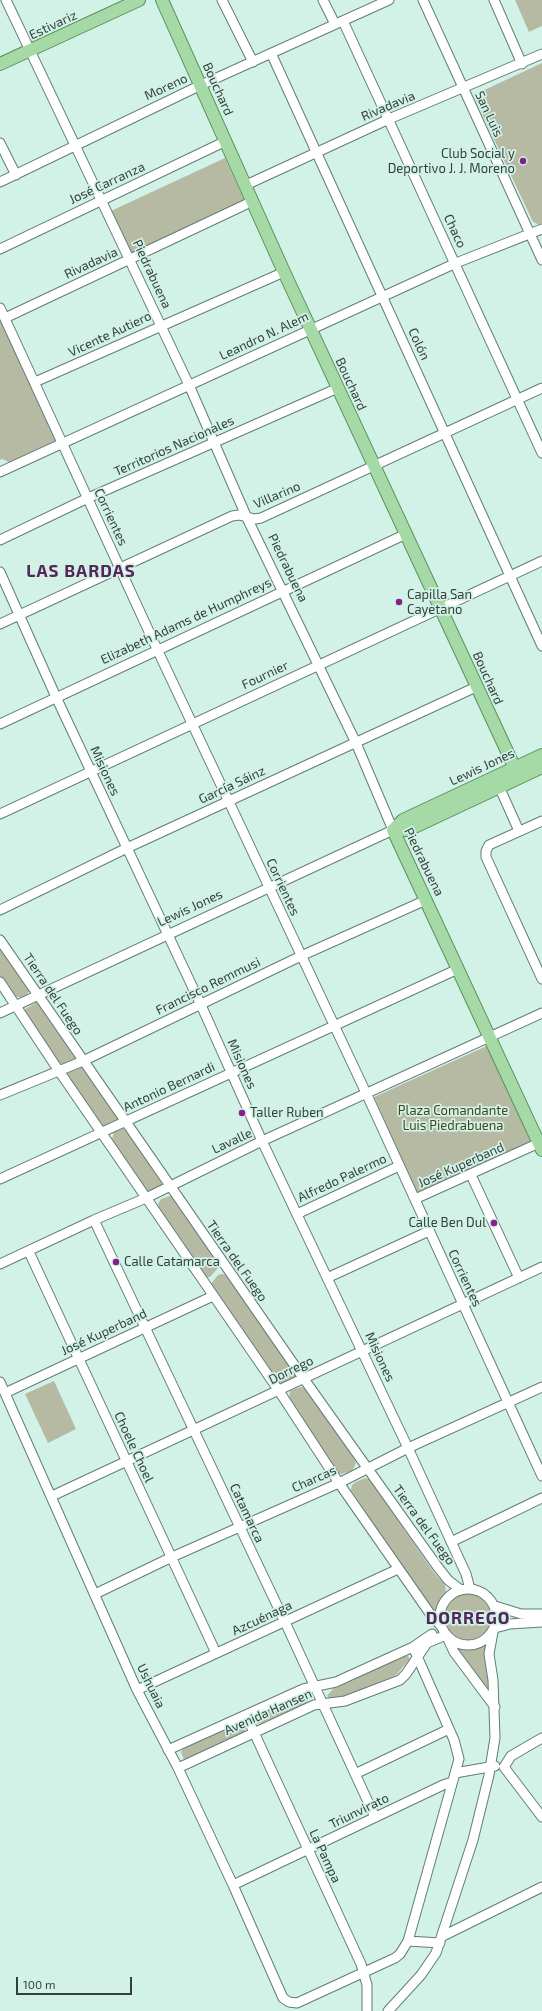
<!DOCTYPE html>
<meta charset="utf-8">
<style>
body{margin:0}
#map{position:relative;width:542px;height:2011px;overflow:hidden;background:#d2f1e7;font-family:"Exo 2",sans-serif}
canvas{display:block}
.scale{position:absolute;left:16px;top:1977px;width:116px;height:18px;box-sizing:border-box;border:2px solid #33403c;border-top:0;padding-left:5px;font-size:12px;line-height:14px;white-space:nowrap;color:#33403c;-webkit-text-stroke:3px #d2f1e7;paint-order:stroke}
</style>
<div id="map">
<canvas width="542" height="2011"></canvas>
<div class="scale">100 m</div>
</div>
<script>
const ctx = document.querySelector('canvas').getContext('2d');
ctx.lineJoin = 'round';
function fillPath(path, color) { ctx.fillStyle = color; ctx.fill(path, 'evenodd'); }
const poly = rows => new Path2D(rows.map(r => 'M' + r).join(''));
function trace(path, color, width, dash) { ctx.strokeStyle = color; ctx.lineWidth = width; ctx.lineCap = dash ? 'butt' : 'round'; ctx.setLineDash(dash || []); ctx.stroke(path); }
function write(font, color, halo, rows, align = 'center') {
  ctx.font = font + ' "Exo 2",sans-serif'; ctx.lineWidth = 3.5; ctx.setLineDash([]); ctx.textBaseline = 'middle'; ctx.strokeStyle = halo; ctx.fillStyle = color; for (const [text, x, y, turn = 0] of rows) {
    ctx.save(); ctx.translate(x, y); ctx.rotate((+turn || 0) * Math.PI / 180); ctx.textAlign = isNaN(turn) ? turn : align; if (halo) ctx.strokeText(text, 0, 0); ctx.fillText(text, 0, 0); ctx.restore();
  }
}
fillPath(poly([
 [515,0,542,0,542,26,529,32],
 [542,63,542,223,540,225,533,222,476,101,478,93],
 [225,158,245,202,132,255,111,211],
 [0,320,56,442,11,463,2,459,0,460],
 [0,947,30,991,23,998,13,996,0,976],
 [37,1002,39,1002,77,1059,69,1065,62,1064,58,1062,24,1011,25,1009],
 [489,1045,532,1141,417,1193,374,1097],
 [82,1067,120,1121,103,1127,66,1073],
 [123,1129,127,1130,164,1187,150,1192,145,1189,112,1139,114,1132],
 [170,1196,173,1197,218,1264,218,1268,211,1276,207,1278,203,1276,160,1211,158,1204,161,1199],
 [222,1274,226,1275,295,1375,296,1380,292,1384,281,1383,276,1381,210,1285,218,1275],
 [54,1381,76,1429,48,1443,25,1394],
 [300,1387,305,1388,354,1458,356,1463,352,1471,341,1474,337,1472,289,1401,290,1391],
 [365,1478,369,1479,435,1574,445,1585,446,1592,435,1614,351,1490,352,1485,356,1482],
 '444 1618a24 24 0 1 1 48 0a24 24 0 1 1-48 0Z',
 [489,1641,491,1696,454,1645,477,1647],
 [401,1656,408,1656,410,1659,396,1675,356,1693,334,1699,330,1699,327,1696,336,1685,347,1683],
 [302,1692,307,1693,309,1696,309,1700,304,1705,259,1724,255,1722,254,1717,258,1712],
 [236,1725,242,1726,246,1732,184,1760,181,1752,186,1746]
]), '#b7baa3');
const minor = poly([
 [222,0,253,62],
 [323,0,335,24],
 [423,0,542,260],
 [494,0,522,64],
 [343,21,542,453],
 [271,53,542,646],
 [0,143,16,175],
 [0,182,201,85,389,0],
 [246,185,389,119,542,54],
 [0,249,226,141],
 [0,308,157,649,367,1095,542,1476],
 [5,318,253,201],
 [35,382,284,272],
 [0,472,456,263,542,229],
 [0,540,88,498,338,388],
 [0,572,56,697,201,1005,262,1141,408,1448,466,1574,470,1589],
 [0,624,232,516,239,515,255,519,261,518,542,388],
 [0,724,406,534],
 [497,782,519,831],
 [0,814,542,561],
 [542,821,489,845,486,851,486,857,542,979],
 [0,910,127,848,476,687],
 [0,940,304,1379,437,1566,448,1580,461,1590],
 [0,982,59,1071,279,1391,339,1483,431,1615,441,1626],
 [0,1013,393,830,356,743,247,518,189,385,6,0],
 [0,1095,83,1061,301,956,426,900],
 [471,1175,519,1278],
 [0,1179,458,969],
 [415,1199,539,1143],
 [297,1214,399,1166],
 [94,1220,285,1622,375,1817],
 [29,1252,216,1653],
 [0,1264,94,1220,146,1198,262,1141,542,1013],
 [327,1278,429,1231],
 [0,1382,137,1690,178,1768,233,1885,283,1998,289,2002,297,2003,395,1958,400,1954,408,1941,459,1759,454,1740,413,1647],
 [5,1393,213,1296],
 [52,1496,542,1267],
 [451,1542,542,1498],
 '440 1617a28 28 0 1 1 56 0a28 28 0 1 1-56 0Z',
 [95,1594,172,1557,339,1483,408,1448,542,1387],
 [495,1606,521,1614,542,1614],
 [495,1628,510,1624,542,1622],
 [448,1639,454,1652,495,1707],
 [137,1690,398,1569],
 [246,1715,361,1964,367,1985,367,2011],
 [168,1750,303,1689,336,1682,349,1676,413,1647,432,1634],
 [504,1767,542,1817],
 [504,1767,511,1756,542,1738],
 [178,1768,314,1705,345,1701,400,1680,406,1674,427,1643,446,1635],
 [455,1773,495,1766],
 [355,1774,449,1729],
 [233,1885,443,1785,452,1782],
 [443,1936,542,1887],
 [408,1941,440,1943],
 [388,2011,421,1975,436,1953,473,1840,489,1775,495,1738,493,1680,489,1654,493,1632]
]);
const major = poly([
 [162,0,284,272,519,777],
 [0,64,139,0],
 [393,830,542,1150],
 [393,830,403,820,542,755],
 [393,830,408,830,542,767]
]);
trace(minor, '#617d75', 11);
trace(major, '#56935b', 14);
trace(minor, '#fff', 9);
trace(major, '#a5d9a6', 12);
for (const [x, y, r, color] of [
 [523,161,4,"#83218b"],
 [399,602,4,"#83218b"],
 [242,1113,4,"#83218b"],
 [494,1223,4,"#83218b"],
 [116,1262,4,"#83218b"]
]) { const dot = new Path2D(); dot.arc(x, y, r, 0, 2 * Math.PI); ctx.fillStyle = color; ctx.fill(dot); trace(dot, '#d2f1e7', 1.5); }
write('13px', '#33403c', '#d2f1e7', [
 ["Estivariz",53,25,-25],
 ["Moreno",166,87,-25],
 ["Bouchard",218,89,66],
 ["Rivadavia",388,106,-23],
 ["San Luis",489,114,65],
 ["José Carranza",107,183,-25],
 ["Chaco",455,231,65],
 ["Rivadavia",91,263,-25],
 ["Piedrabuena",152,274,65],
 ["Vicente Autiero",110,334,-25],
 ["Leandro N. Alem",264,336,-25],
 ["Colón",419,344,65],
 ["Bouchard",351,384,65],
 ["Territorios Nacionales",174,446,-24],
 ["Villarino",277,495,-23],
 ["Corrientes",111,517,65],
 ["Piedrabuena",288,568,64],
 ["Elizabeth Adams de Humphreys",186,621,-25],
 ["Fournier",265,675,-25],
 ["Bouchard",488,678,66],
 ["Lewis Jones",482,767,-25],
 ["Misiones",105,771,65],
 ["García Sáinz",232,785,-25],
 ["Piedrabuena",424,862,64],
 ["Corrientes",283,887,65],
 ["Lewis Jones",190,908,-25],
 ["Francisco Remmusi",208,986,-26],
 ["Tierra del Fuego",53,994,56],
 ["Misiones",242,1064,66],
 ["Antonio Bernardi",169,1087,-25],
 ["Lavalle",232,1141,-25],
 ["José Kuperband",461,1165,-24],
 ["Alfredo Palermo",342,1178,-25],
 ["Tierra del Fuego",237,1261,55],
 ["Corrientes",465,1278,65],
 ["José Kuperband",104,1332,-25],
 ["Misiones",380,1357,65],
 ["Dorrego",291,1370,-26],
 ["Choele Choel",134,1447,65],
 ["Charcas",314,1479,-24],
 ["Catamarca",247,1513,65],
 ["Tierra del Fuego",424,1525,54],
 ["Azcuénaga",262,1618,-25],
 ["Ushuaia",151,1686,64],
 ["Avenida Hansen",268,1712,-24],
 ["Triunvirato",359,1811,-26],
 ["La Pampa",325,1856,65]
]);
write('13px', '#33403c', '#d2f1e7', [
 ["Club Social y",515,154,"right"],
 ["Deportivo J. J. Moreno",515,169,"right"],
 ["Capilla San",407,595],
 ["Cayetano",407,610],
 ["Taller Ruben",250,1113],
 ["Calle Ben Dul",486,1223,"right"],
 ["Calle Catamarca",124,1262]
], 'left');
write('13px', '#434715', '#d2f1e7', [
 ["Plaza Comandante",453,1111],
 ["Luis Piedrabuena",453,1126]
]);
ctx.letterSpacing = '1px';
write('bold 17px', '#552659', '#d2f1e7', [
 ["LAS BARDAS",81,571],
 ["DORREGO",468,1618]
]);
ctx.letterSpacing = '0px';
</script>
